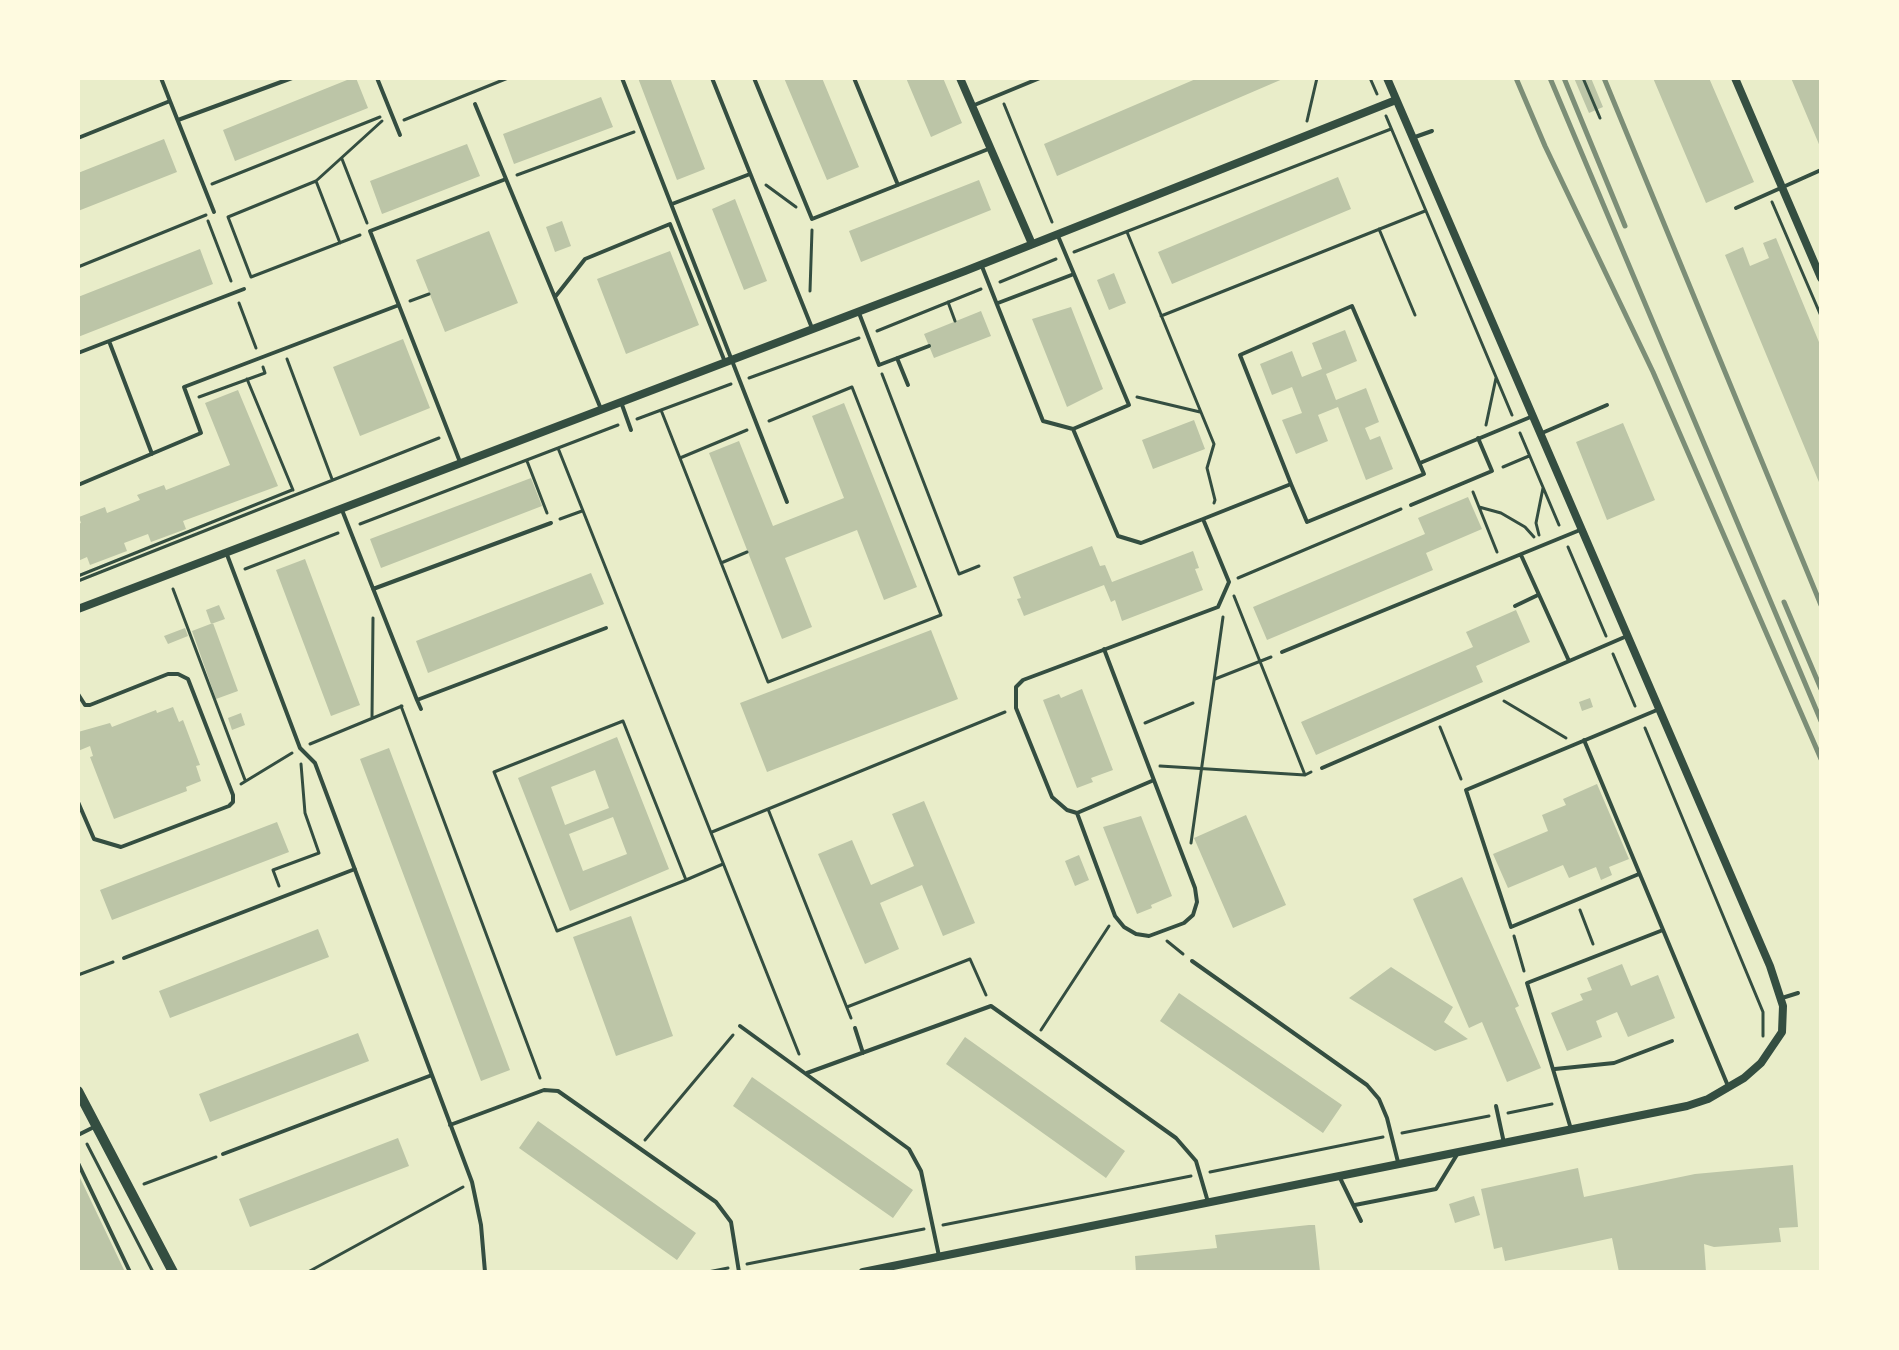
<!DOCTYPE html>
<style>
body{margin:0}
#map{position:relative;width:1899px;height:1350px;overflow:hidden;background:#e9edc9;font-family:"PT Serif",serif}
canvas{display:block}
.frame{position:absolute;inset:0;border:80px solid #fefae0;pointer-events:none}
</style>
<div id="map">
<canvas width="1899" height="1350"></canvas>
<div class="frame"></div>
</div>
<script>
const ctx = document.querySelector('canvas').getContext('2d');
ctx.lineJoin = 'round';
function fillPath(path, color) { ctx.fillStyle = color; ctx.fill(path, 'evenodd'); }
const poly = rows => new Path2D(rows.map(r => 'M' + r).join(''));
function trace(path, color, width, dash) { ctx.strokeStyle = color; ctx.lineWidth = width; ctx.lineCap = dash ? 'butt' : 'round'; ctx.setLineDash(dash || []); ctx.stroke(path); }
fillPath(poly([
 [352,78,356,78,368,108,235,161,223,130],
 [638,78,670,78,705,169,677,180],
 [784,78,822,78,859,167,827,180],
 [906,78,943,78,962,123,931,137],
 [1198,78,1285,78,1057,176,1044,144],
 [1574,78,1591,78,1603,107,1589,113],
 [1653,78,1709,78,1754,182,1706,203],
 [1791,78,1821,78,1821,149],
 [601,97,613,127,514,164,503,134],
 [164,139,177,172,78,211,78,173],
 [467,144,480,176,382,214,370,181],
 [1338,177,1351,209,1172,284,1158,252],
 [979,180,991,210,861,262,849,231],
 [735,199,767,281,744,290,712,209],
 [562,221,571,246,555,252,546,227],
 [489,231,518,303,445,332,416,260],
 [1776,238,1821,347,1821,487,1725,255,1743,247,1750,266,1769,258,1763,243],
 [200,249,213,284,78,337,78,297],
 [670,251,699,325,626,354,597,279],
 [1114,273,1126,303,1109,310,1097,280],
 [1071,307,1103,389,1067,407,1032,319],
 [981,311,991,336,934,358,924,334],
 [1345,330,1357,361,1326,374,1336,400,1366,388,1379,422,1365,428,1370,440,1380,436,1393,469,1366,480,1338,407,1318,415,1328,441,1296,454,1282,420,1302,413,1292,387,1272,395,1260,364,1292,351,1302,377,1322,369,1312,343],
 [403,339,430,408,360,436,333,367],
 [238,390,278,486,183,521,186,529,151,542,148,534,124,543,127,551,90,565,87,557,78,561,78,524,81,523,79,517,105,507,107,513,140,500,137,495,164,485,166,490,230,465,205,403],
 [844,403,917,587,884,600,857,530,785,558,812,627,782,639,709,453,739,441,773,526,844,498,812,416],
 [1194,420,1205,449,1153,469,1142,440],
 [1623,423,1655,500,1607,520,1576,442],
 [531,478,542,506,381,568,370,539],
 [1468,497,1482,529,1426,553,1433,570,1267,640,1253,607,1425,534,1418,518],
 [1092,546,1100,566,1105,565,1112,582,1193,551,1199,568,1195,569,1203,590,1122,621,1115,600,1111,602,1104,585,1024,616,1017,599,1021,598,1013,577],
 [305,559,360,705,331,716,276,570],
 [591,573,604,604,428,673,416,641],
 [219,605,225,619,211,624,206,610],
 [1516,610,1530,642,1476,666,1483,682,1316,755,1301,722,1473,647,1466,632],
 [213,623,238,691,216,699,192,631],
 [185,628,188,636,168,644,164,636],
 [931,630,958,699,767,772,740,703],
 [1082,689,1113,770,1091,778,1093,782,1077,788,1043,700,1059,694,1061,698],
 [1590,698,1593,707,1582,711,1579,702],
 [173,707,179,722,183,720,200,765,196,766,201,781,186,787,187,791,114,819,90,757,93,756,90,746,78,751,78,732,110,723,112,727,156,710,157,713],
 [241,713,245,725,232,730,228,718],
 [617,737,669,869,570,911,518,778],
 [595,770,609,808,565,825,551,787],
 [613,817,627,854,583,871,569,834],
 [389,748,510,1070,481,1081,360,759],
 [1597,784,1629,859,1609,867,1612,875,1601,880,1596,867,1569,878,1563,865,1508,888,1493,854,1548,831,1542,815,1566,805,1563,799],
 [924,801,975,923,943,936,922,885,880,903,899,949,865,964,818,854,852,840,871,885,914,866,892,814],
 [1246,815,1286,905,1233,928,1194,838],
 [1141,816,1172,896,1151,905,1152,908,1137,914,1103,827],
 [277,822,289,852,112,920,100,890],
 [1079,855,1089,880,1075,886,1065,861],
 [1462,877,1519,1006,1515,1008,1541,1068,1507,1082,1482,1022,1469,1028,1413,899],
 [631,916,673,1036,616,1056,573,937],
 [318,929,329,957,170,1018,159,991],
 [1622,964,1631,986,1658,975,1675,1018,1628,1037,1617,1012,1596,1021,1602,1037,1567,1051,1551,1013,1583,1000,1580,994,1592,990,1587,978],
 [1391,967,1453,1007,1444,1022,1468,1039,1435,1051,1349,998],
 [1179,993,1342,1105,1323,1133,1160,1021],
 [358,1033,369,1061,210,1122,199,1094],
 [965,1037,1125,1151,1106,1178,946,1064],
 [752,1077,913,1190,893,1218,733,1106],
 [538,1121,696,1233,677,1260,519,1148],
 [398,1138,409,1166,250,1227,239,1199],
 [1793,1165,1798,1227,1779,1228,1781,1242,1714,1247,1704,1244,1706,1272,1619,1272,1612,1238,1505,1261,1502,1247,1494,1249,1481,1189,1578,1168,1584,1197,1695,1174],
 [78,1174,82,1182,125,1272,78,1272],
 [1474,1196,1480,1215,1455,1223,1449,1204],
 [1309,1225,1315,1225,1320,1272,1136,1272,1135,1256,1217,1248,1215,1235]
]), '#bcc5a7');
trace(poly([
 [1370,78,1377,94],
 [1583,78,1600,118],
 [1004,104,1052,222],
 [1386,116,1512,415],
 [404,120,508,78],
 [1307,121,1317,78],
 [342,159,367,223],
 [517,175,634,132],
 [316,181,340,243],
 [212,184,380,117],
 [766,185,796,207],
 [1772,202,1821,316],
 [208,221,231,281],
 [1379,229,1415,315],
 [1127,232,1214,444,1207,468,1215,500,1214,503],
 [1074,252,1391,129],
 [78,267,206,215],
 [251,277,228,217,316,181,382,121],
 [251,277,360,235],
 [1000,282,1056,259],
 [810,291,812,230],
 [410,301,429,294],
 [948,302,955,321],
 [239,303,256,348],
 [1161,316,1425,211],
 [877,331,981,289],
 [287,359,332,479],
 [882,374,959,574,979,566],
 [749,378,859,338],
 [247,379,293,490],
 [199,397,265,373,263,367],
 [1137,397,1200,412],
 [661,410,768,682,941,615,852,387,769,421],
 [637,419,731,384],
 [1486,425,1496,378],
 [1520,433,1559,525],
 [558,448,799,1054],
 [680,458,747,430],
 [527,461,547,513],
 [1503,467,1529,456],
 [1473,492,1497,552],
 [1479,507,1501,513,1525,527,1534,537],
 [560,519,582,511],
 [360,524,618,425],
 [1539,535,1536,523,1543,488],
 [1568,547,1606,636],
 [721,563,747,552],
 [245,569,338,533],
 [78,576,292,490],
 [1238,578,1401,509],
 [78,581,439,438],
 [173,589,245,780],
 [1234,596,1305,775],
 [1613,654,1635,706],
 [1215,679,1271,657],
 [1504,701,1566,738],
 [401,706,540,1078],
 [372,718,373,618],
 [1145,723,1193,703],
 [1440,727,1461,779],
 [1645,728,1763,1012,1763,1036],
 [310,744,402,706],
 [1160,766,1305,775,1311,772],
 [241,784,292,753],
 [768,809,851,1018],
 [712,832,1005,712],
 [1191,843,1223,617],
 [686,880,623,721,494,772,557,931,686,880,723,864],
 [279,886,273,870,319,853,305,813,301,764],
 [1580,910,1593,944],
 [1514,936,1524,971],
 [1167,941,1183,954],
 [78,975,113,962],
 [847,1007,970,959,986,995],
 [1041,1030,1109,926],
 [1508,1113,1552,1104],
 [1402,1133,1489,1116],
 [645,1140,733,1035],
 [87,1144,153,1272],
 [1210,1172,1383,1137],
 [144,1184,216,1157],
 [943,1225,1191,1176],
 [747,1264,924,1229],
 [308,1272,463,1187],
 [708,1272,728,1268]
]), '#344e41', 3);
trace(poly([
 [161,78,170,101],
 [377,78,400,135],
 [622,78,787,502],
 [712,78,812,328],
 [754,78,812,219,991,148],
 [854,78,898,185],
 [475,104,601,409],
 [972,106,1040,78],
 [178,120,292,78],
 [1415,137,1432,131],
 [78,138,170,101,214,212],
 [672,204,750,174],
 [1736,208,1821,170],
 [981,264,1043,421,1073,429,1129,405,1058,236],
 [555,297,585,259,670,224,725,362],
 [998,303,1074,274],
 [859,313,879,365,929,346],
 [109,341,152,454],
 [78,353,244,289],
 [897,358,908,385],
 [621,402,631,430],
 [1073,429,1118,536,1141,543,1203,519,1229,582,1218,607,1023,680,1016,687,1016,708,1052,797,1067,810,1077,813,1154,780],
 [1542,433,1607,405],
 [460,462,370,231,506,179],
 [1420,463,1533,416],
 [78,485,201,433,184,387,399,305],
 [1411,505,1492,471,1478,438],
 [342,510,417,700,606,628],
 [1203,519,1291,484,1240,355,1352,306,1424,474,1307,522,1291,484],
 [226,552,300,748,315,763,472,1182,481,1225,485,1272],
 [1521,555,1569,661],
 [373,589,551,523],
 [1515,606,1538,595],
 [1282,652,1580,530],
 [78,694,85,705,90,705,168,674,178,674,188,679,233,795,233,802,229,806,121,847,94,839,78,802],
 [417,700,421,709],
 [1584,740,1728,1086],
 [1322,768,1627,636],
 [1077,813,1115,916,1124,927,1136,934,1149,936,1184,923,1193,915,1197,902,1195,888,1104,649],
 [1639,874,1511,927,1466,790,1657,710],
 [124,958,355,869],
 [1192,961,1367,1085,1379,1099,1387,1118,1398,1162],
 [1782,998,1798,993],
 [740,1026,909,1149,921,1171,939,1256],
 [855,1028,863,1053],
 [1555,1069,1614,1063,1672,1041],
 [807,1073,991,1006,1176,1138,1196,1161,1208,1202],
 [1496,1106,1504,1143],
 [450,1125,544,1090,558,1091,716,1202,731,1222,739,1272],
 [1571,1129,1527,983,1663,930],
 [78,1135,94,1127],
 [223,1154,432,1075],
 [78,1163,130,1272],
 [1340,1178,1361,1221],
 [1355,1205,1436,1189,1458,1153]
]), '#344e41', 4);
trace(poly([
 [960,78,1032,244],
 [1735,78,1821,278],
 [78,609,965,271,1396,100],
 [863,1272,1687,1106,1708,1099,1744,1078,1761,1063,1782,1032,1783,1006,1770,966,1387,78]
]), '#344e41', 8);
trace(poly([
 [78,1091,173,1272]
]), '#344e41', 10);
trace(poly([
 [1516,78,1545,146,1653,372,1821,759],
 [1550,78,1821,721],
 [1564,78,1625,226],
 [1604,78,1821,605],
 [1784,602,1821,689]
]), '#7c8e77', 5);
</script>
